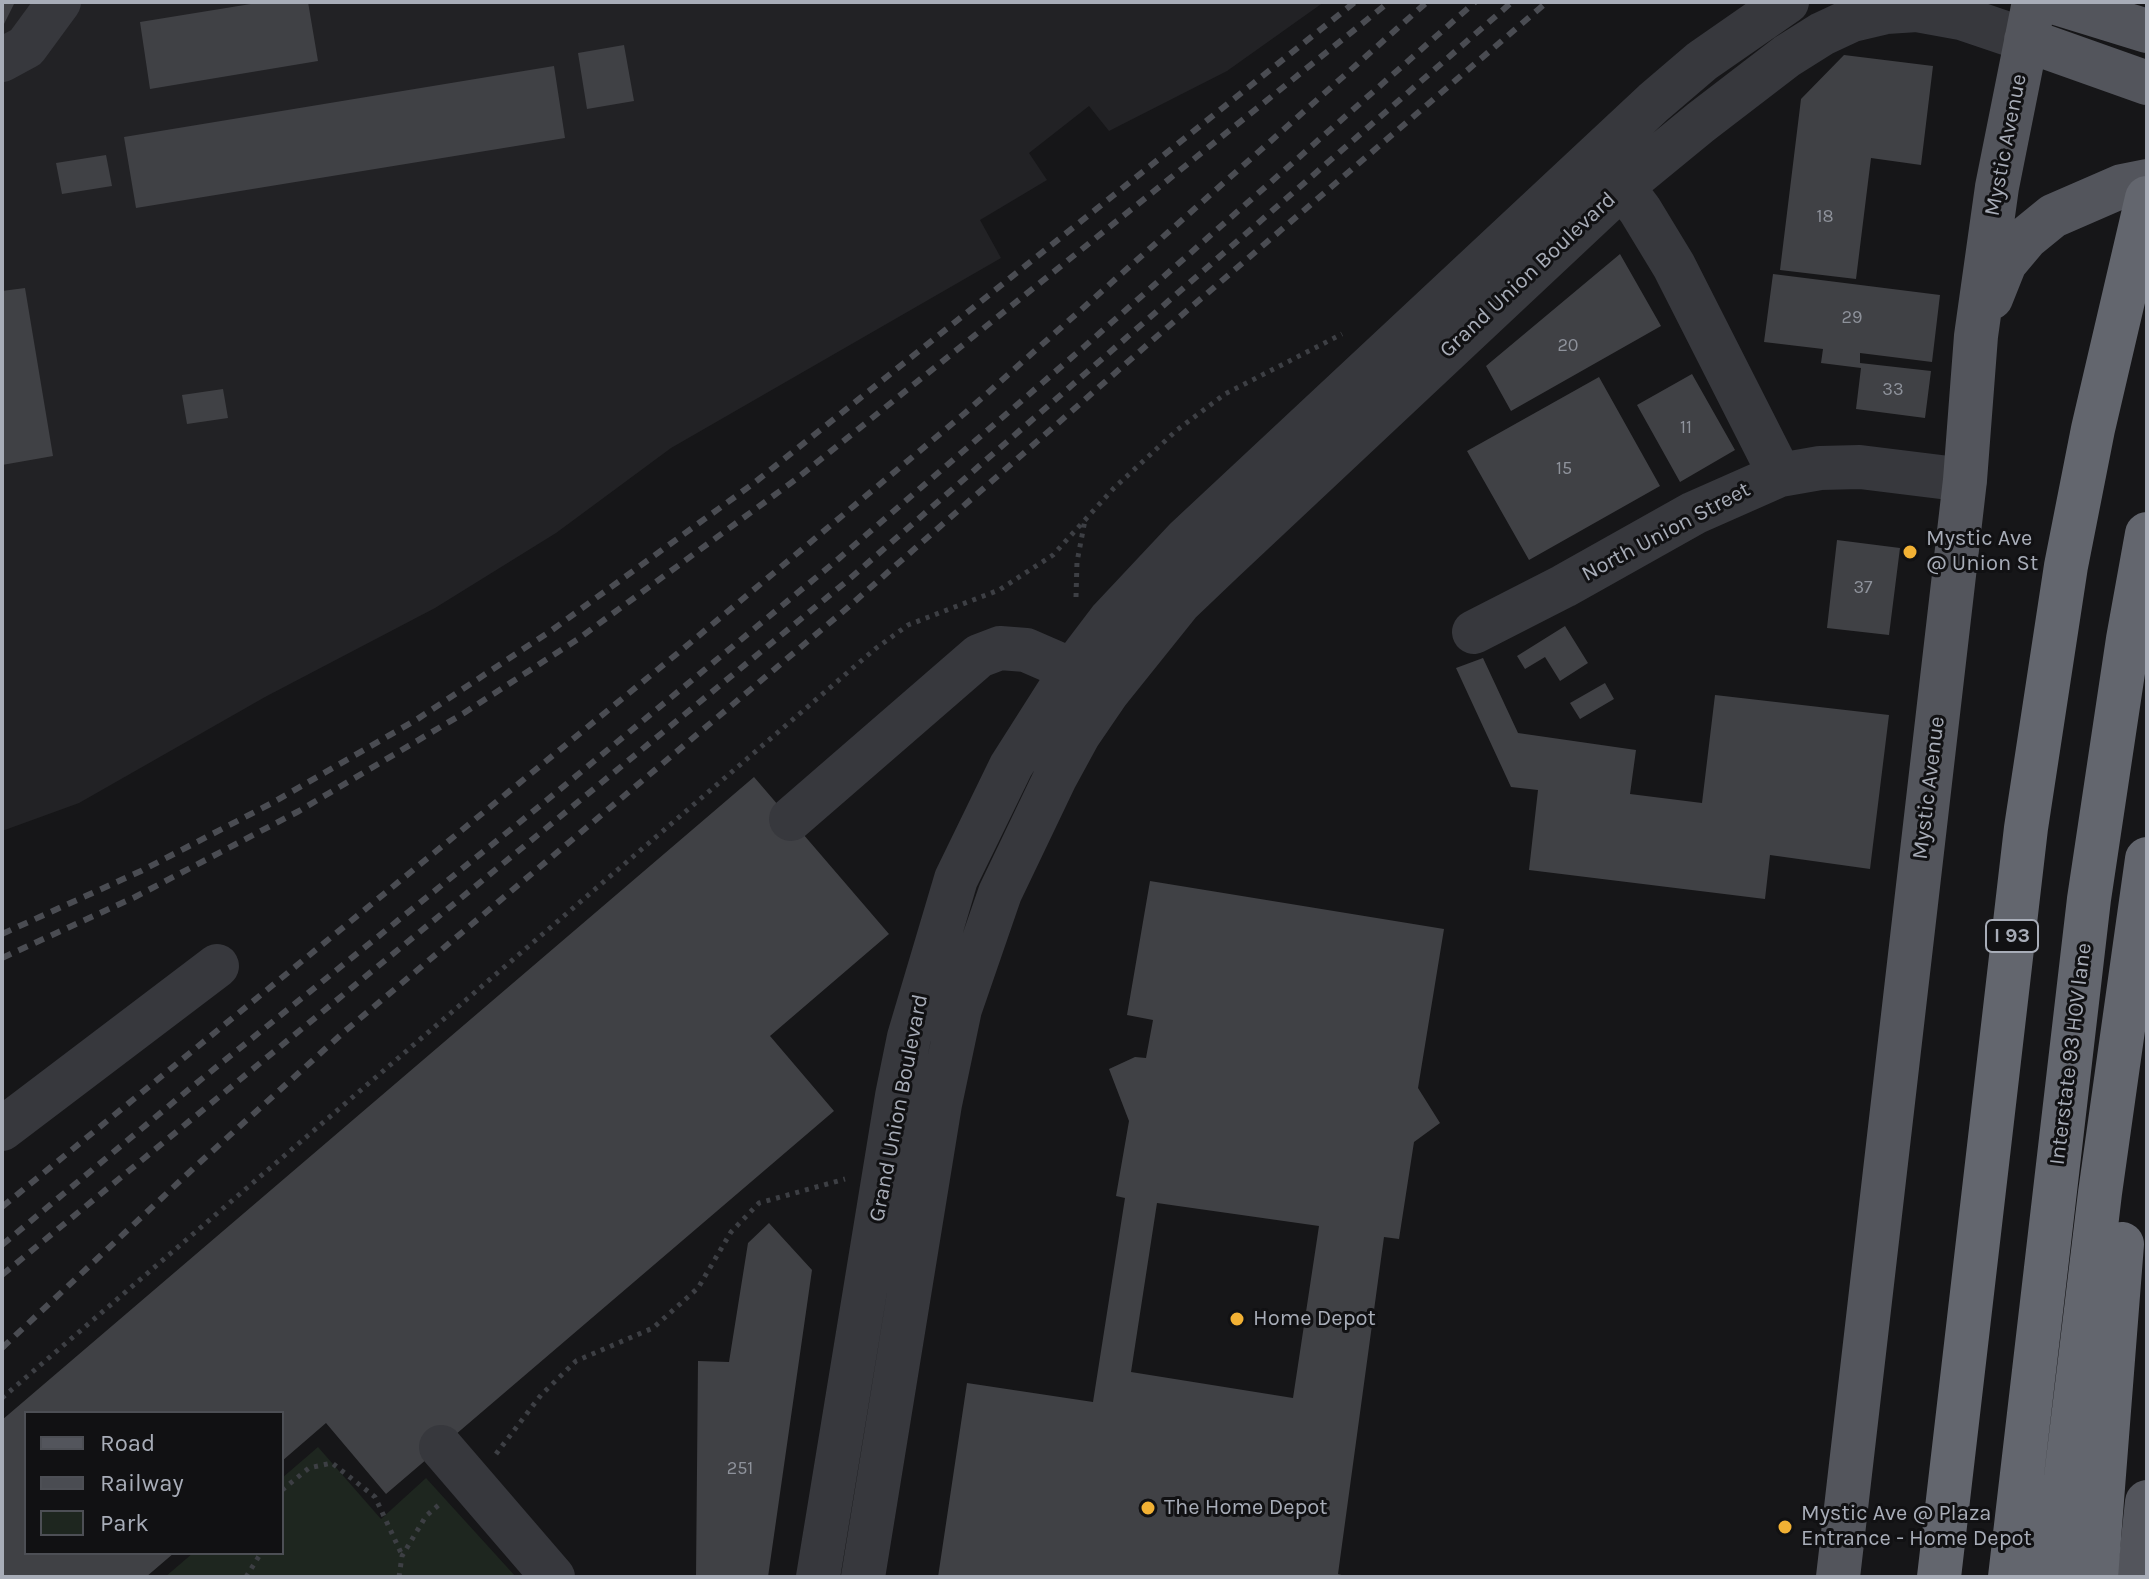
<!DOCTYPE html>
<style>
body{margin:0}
#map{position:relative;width:2149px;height:1579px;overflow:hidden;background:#161618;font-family:Karla,sans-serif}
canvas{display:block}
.frame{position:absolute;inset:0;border:4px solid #a8adb8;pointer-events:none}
.legend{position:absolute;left:24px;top:1411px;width:260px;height:144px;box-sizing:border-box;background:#111113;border:2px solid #4d4f55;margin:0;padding:10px 14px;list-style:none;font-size:24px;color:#a8adb8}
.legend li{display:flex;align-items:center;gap:16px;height:40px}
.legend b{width:40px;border:2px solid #4d4f55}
</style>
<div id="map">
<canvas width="2149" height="1579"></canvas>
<div class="frame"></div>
<ul class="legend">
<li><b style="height:10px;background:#53555c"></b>Road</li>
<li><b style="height:10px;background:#4a4c52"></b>Railway</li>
<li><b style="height:22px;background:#1e261f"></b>Park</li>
</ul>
</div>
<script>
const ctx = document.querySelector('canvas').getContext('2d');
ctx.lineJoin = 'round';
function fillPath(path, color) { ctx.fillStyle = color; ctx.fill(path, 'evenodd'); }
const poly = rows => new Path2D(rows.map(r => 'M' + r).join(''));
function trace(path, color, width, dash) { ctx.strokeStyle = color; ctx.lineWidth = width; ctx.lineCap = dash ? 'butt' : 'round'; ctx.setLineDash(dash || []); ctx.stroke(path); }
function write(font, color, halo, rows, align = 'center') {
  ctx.font = font + ' Karla,sans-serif'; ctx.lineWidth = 6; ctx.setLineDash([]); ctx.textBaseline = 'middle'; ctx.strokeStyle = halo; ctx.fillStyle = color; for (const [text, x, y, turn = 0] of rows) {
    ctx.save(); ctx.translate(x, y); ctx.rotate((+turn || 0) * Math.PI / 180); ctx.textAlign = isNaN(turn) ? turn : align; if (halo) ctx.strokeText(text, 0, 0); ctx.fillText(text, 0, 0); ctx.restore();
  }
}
fillPath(poly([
 [2,2,1324,2,1227,71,1109,131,1089,106,1029,153,1047,180,980,220,1001,258,671,448,556,533,435,608,265,697,79,803,2,831]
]), '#222225');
fillPath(poly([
 [318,1447,381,1519,426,1478,516,1577,165,1577,193,1553,282,1553,282,1478]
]), '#1e261f');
fillPath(poly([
 [2,2,15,2,2,28],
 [263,2,308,2,318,61,150,89,140,22],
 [624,45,634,101,587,109,578,53],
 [1844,55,1933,66,1921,165,1871,158,1856,279,1780,270,1801,99],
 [554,66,565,138,136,208,124,137],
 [106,155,112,186,62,194,56,163],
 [1620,254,1661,326,1511,411,1486,366],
 [1773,274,1940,295,1932,362,1860,353,1860,363,1931,371,1925,418,1856,409,1861,368,1821,363,1823,349,1764,342],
 [25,288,53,456,2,465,2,291],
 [1692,374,1735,450,1680,482,1637,405],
 [1599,377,1660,486,1529,560,1467,451],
 [223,389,228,418,187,424,182,395],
 [1837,540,1900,548,1889,635,1827,628],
 [1565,626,1588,663,1560,681,1545,657,1525,669,1517,656],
 [1483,658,1518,733,1636,750,1630,794,1702,803,1715,695,1889,715,1870,869,1770,855,1765,899,1529,870,1538,790,1511,787,1456,668],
 [1605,683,1614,699,1580,719,1570,703],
 [754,777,889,934,770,1036,834,1111,386,1494,326,1423,282,1461,282,1413,26,1413,26,1553,174,1553,146,1577,2,1577,2,1420],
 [1150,881,1444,929,1418,1088,1440,1123,1414,1142,1399,1239,1384,1237,1338,1574,1349,1577,938,1577,967,1383,1093,1402,1125,1198,1116,1196,1129,1121,1109,1069,1135,1057,1146,1058,1153,1020,1127,1015],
 [1157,1203,1319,1226,1293,1398,1131,1372],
 [769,1223,812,1270,768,1577,696,1577,698,1361,729,1362,748,1243]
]), '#404145');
trace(poly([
 [1076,597,1077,562,1085,520],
 [2,1398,875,649,908,625,999,590,1053,555,1114,488,1177,430,1225,394,1342,334],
 [496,1454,541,1395,576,1361,653,1328,698,1288,731,1232,759,1203,845,1179],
 [282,1490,309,1468,332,1463,375,1497,402,1555],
 [246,1577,261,1553],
 [399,1577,402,1556,426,1516,441,1503]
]), '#3d3f44', 5, [4, 6]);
trace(poly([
 [2,60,26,47,59,2],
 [1606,165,1640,210,1674,266,1780,475],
 [1474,632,1564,586,1694,513,1780,475,1820,468,1860,467,1965,480],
 [791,819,979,656,1000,648,1026,650,1072,670,1095,685],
 [2,1129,217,966],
 [441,1447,553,1577],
 [818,1577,897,1096,909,1037,956,879,1011,766,1072,670,1110,620,1186,539,1654,102,1702,61,1787,2],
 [863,1577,940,1104,960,1009,1000,893,1055,778,1079,734,1107,693,1180,602,1223,561,1623,186,1701,122,1787,56,1822,34,1852,20,1886,12,1917,10,1961,18,2026,40]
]), '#37383d', 44);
trace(poly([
 [2053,2,2147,31],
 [2026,40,2147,83],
 [1991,298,2005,263,2026,238,2053,216,2122,186,2147,181],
 [1838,1577,1965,480,1976,336,1997,187,2034,2],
 [2139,1577,2147,1502]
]), '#53555c', 44);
trace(poly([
 [1939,1577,2026,828,2066,566,2093,429,2147,198],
 [2010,1577,2089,899,2128,639,2147,534],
 [2054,1577,2100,1193,2147,859],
 [2096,1577,2122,1244]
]), '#63666e', 44);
trace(poly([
 [2,934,141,871,272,803,416,720,552,630,754,483,1355,2],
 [2,958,135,897,299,811,464,713,578,639,795,480,1389,2],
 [2,1207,684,648,965,413,1427,2],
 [2,1245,188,1090,541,805,836,561,1085,346,1475,2],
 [2,1275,847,581,1512,2],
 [2,1348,197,1165,345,1031,846,609,1155,338,1547,2]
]), '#4a4c52', 6, [10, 8]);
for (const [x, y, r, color] of [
 [1910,552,8,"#f2b134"],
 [1237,1319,8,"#f2b134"],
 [1148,1508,8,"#f2b134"],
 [1785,1527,8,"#f2b134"]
]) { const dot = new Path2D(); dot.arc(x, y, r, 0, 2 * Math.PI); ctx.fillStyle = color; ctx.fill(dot); trace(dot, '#111113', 3); }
write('18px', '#8e929b', null, [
 ["18",1825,217],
 ["29",1852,318],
 ["20",1568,346],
 ["33",1893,390],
 ["11",1686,428],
 ["15",1564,469],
 ["37",1863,588],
 ["251",740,1469]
]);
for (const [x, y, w] of [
 [2012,936,52]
]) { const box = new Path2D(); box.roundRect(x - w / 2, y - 16, w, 32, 6); ctx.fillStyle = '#111113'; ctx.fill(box); trace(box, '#a8adb8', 2); }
write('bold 20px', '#a8adb8', null, [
 ["I 93",2012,936]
]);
write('22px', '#a8adb8', '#111113', [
 ["Mystic Avenue",2006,145,-79],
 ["Grand Union Boulevard",1528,275,-43],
 ["North Union Street",1666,532,-28],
 ["Mystic Avenue",1929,788,-83],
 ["Interstate 93 HOV lane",2071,1054,-83],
 ["Grand Union Boulevard",899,1108,-79]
]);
write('22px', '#a8adb8', '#111113', [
 ["Mystic Ave",1926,539],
 ["@ Union St",1926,564],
 ["Home Depot",1253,1319],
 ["The Home Depot",1164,1508],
 ["Mystic Ave @ Plaza",1801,1514],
 ["Entrance - Home Depot",1801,1539]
], 'left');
</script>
